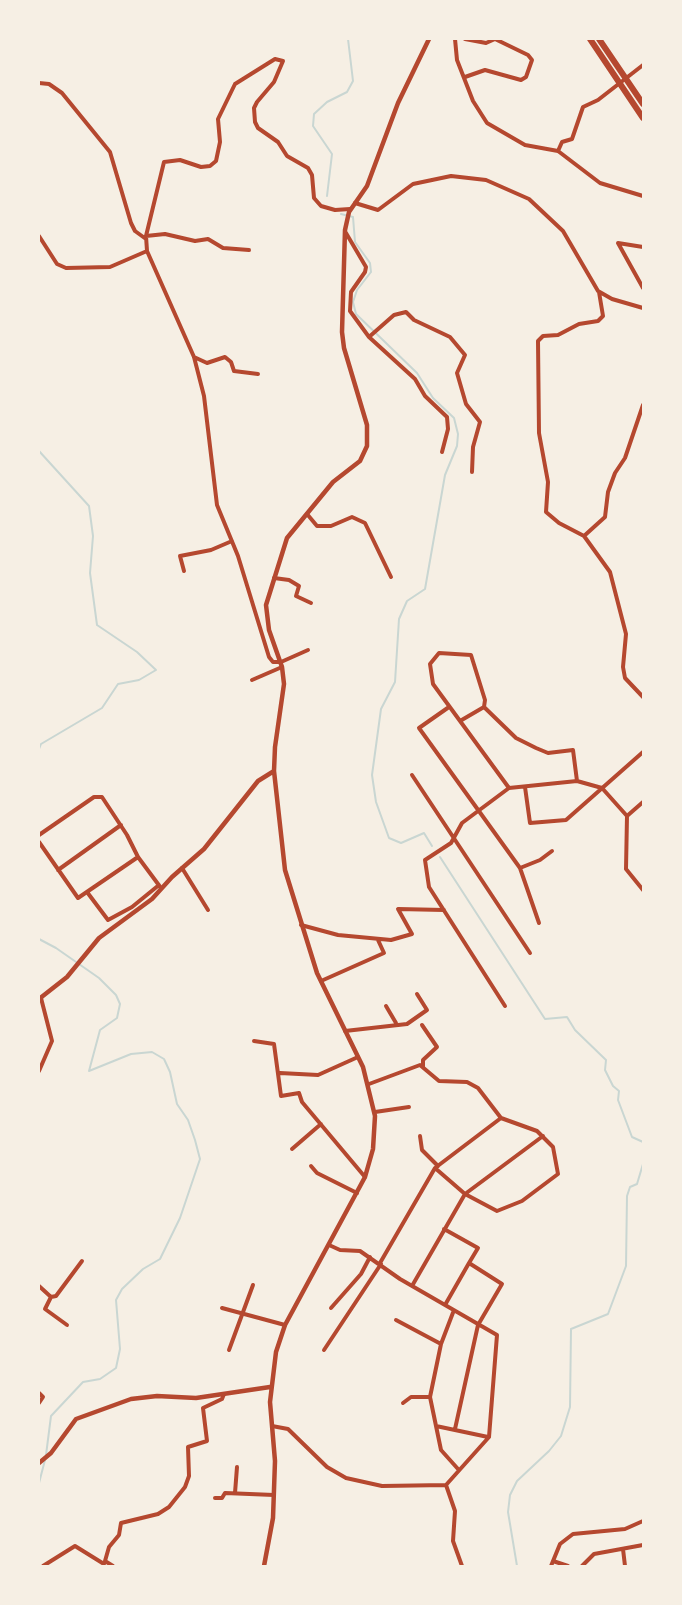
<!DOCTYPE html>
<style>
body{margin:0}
#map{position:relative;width:682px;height:1605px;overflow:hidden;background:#f6efe4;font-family:Roboto,sans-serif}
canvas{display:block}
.frame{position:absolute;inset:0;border:40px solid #f6efe4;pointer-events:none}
</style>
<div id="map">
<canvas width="682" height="1605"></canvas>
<div class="frame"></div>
</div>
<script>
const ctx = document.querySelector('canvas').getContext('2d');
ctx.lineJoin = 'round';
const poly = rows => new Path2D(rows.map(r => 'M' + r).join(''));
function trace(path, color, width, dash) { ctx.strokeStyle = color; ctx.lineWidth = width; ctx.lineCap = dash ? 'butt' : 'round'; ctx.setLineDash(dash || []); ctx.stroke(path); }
trace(poly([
 [327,196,332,154,313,126,314,114,327,102,347,92,353,81,348,39],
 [341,214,353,217,355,242,370,263,371,272,357,290,353,302,356,314,417,373,433,398,454,418,458,434,457,446,445,475,425,589,407,601,399,619,395,682,381,709,372,775,376,802,389,838,401,843,424,833,432,846],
 [39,451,89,506,93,536,90,573,97,625,137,652,156,670,139,680,118,684,102,708,41,744,39,749],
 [440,857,545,1019,567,1017,575,1030,606,1060,605,1070,613,1086,619,1091,618,1100,632,1137,643,1142],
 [39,939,56,948,99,978,116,995,120,1004,117,1018,100,1030,89,1071,131,1054,152,1052,164,1059,170,1072,177,1104,188,1120,195,1140,200,1159,180,1218,160,1259,143,1269,122,1289,116,1300,120,1349,116,1368,100,1379,83,1382,51,1416,46,1455],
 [39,1483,45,1460],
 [517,1566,508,1512,510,1495,517,1481,549,1451,561,1436,570,1407,571,1329,608,1314,626,1266,627,1196,630,1187,637,1184,643,1164]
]), '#c9d6d2', 2);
trace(poly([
 [455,39,457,60,473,101,487,123,525,145,558,151,600,183,643,196],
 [465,39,486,43,495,39,528,55,532,60,526,77,521,80,485,70,465,77],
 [39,83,49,84,62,93,110,152,131,223,135,231,146,239],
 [558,151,562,142,572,139,583,107,598,100,643,65],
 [355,203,378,210,413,184,451,176,486,180,529,199,563,231,598,291,612,299,643,308],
 [346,233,366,267,365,272,351,292,350,311,369,337,415,379,425,396,447,417,448,429,442,452],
 [39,236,57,264,66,268,110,267,147,251],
 [146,236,165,234,195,241,208,239,223,248,249,250],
 [643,247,618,243,643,288],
 [369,337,394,315,406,312,414,320,450,337,465,355,457,373,466,404,480,422,473,447,472,472],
 [194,357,207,363,225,357,231,362,234,371,258,374],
 [643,405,625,458,615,473,608,492,605,517,584,536,610,572,626,634,623,667,625,678,643,697],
 [307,514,317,526,331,526,352,517,365,523,391,577],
 [584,536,559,523,546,512,548,482,539,433,538,341,543,336,558,335,579,324,598,321,603,316,599,292],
 [184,571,180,556,211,550,232,541],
 [274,578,289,580,299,586,296,596,311,603],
 [308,650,281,662,273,662,269,657,238,556,217,505,204,396,194,357,147,251,146,236,164,162,180,160,201,167,210,166,216,161,220,142,218,119,235,84,275,59,283,61,274,82,257,102,254,108,255,122,258,128,278,142,287,156,308,168,312,175,314,198,321,206,335,210,350,209],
 [252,680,282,667],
 [449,707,419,728,520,868,539,923],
 [460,721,484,707],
 [412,775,530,953],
 [525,787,530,823,566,820,643,752],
 [509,788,433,684,430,664,439,653,471,655,485,700,484,707,516,738,536,748,548,753,573,750,577,781],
 [627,816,643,802],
 [39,835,94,797,102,797,127,835,138,857,161,888],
 [39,842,78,898,138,857],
 [182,868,208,910],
 [520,868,540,860,552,851],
 [58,870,121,825],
 [87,892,108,920,132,907,159,885],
 [301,925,338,935,391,940,412,934,398,909,444,910],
 [321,981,384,953,378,940],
 [386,1006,396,1023],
 [505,1006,429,887,425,860,451,843,462,823,509,788,577,781,602,788,627,816,626,869,643,890],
 [422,1025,437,1047,423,1060,423,1067],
 [345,1031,407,1024,427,1010,417,994],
 [254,1041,274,1044,281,1096,299,1093,302,1102,365,1177],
 [39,1071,52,1041,41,998],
 [280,1073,318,1075,358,1057],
 [369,1084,420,1065,439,1081,467,1082,478,1088,501,1118,537,1131,553,1147,558,1174,522,1201,497,1211,465,1194,435,1168],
 [375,1112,409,1107],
 [420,1136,422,1150,438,1166],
 [292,1149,321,1124],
 [311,1166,317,1173,357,1193],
 [444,1229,478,1248,469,1263,502,1284,478,1325,455,1429],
 [329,1245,340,1250,360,1251,400,1279,497,1335,489,1437,446,1485],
 [380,1263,435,1168,501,1118],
 [39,1286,51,1297,45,1309,67,1325],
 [412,1286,465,1194,543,1136],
 [51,1297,56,1296,82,1261],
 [445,1305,469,1263],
 [222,1308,285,1325],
 [331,1308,361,1274,370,1257],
 [454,1310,441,1344,430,1397,441,1450,458,1469],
 [396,1320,441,1344],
 [229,1350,253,1285],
 [324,1350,381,1264],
 [39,1393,43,1397,39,1403],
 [403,1403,411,1397,430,1397],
 [272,1426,288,1429,327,1467,346,1478,382,1486,446,1485],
 [436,1426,488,1437],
 [446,1485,455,1511,453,1541,462,1566],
 [235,1493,237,1467],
 [215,1498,222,1498,225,1493,274,1495],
 [623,1549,625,1566],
 [553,1561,568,1566],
 [43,1566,75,1546,104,1564],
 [113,1566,105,1561,109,1547,119,1535,121,1523,158,1514,169,1507,185,1487,189,1476,188,1447,207,1441,203,1408,222,1399,224,1394],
 [551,1566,560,1544,573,1534,625,1529,643,1521],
 [582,1566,594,1554,643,1545]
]), '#b5482f', 4);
trace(poly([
 [39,999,67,977,99,938,152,899,172,877,204,849,258,781,274,771],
 [39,1463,51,1453,76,1419,131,1399,157,1396,196,1398,270,1387],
 [264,1566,273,1518,275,1461,270,1402,276,1352,285,1325,365,1177,373,1149,375,1116,363,1067,317,973,285,870,274,771,275,747,284,684,282,667,269,630,266,605,287,538,333,482,360,461,367,446,367,425,344,348,342,332,345,230,349,212,367,186,398,103,429,39]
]), '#b5482f', 4.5);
trace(poly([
 [590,39,643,118],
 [599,39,643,104]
]), '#b5482f', 6);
</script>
